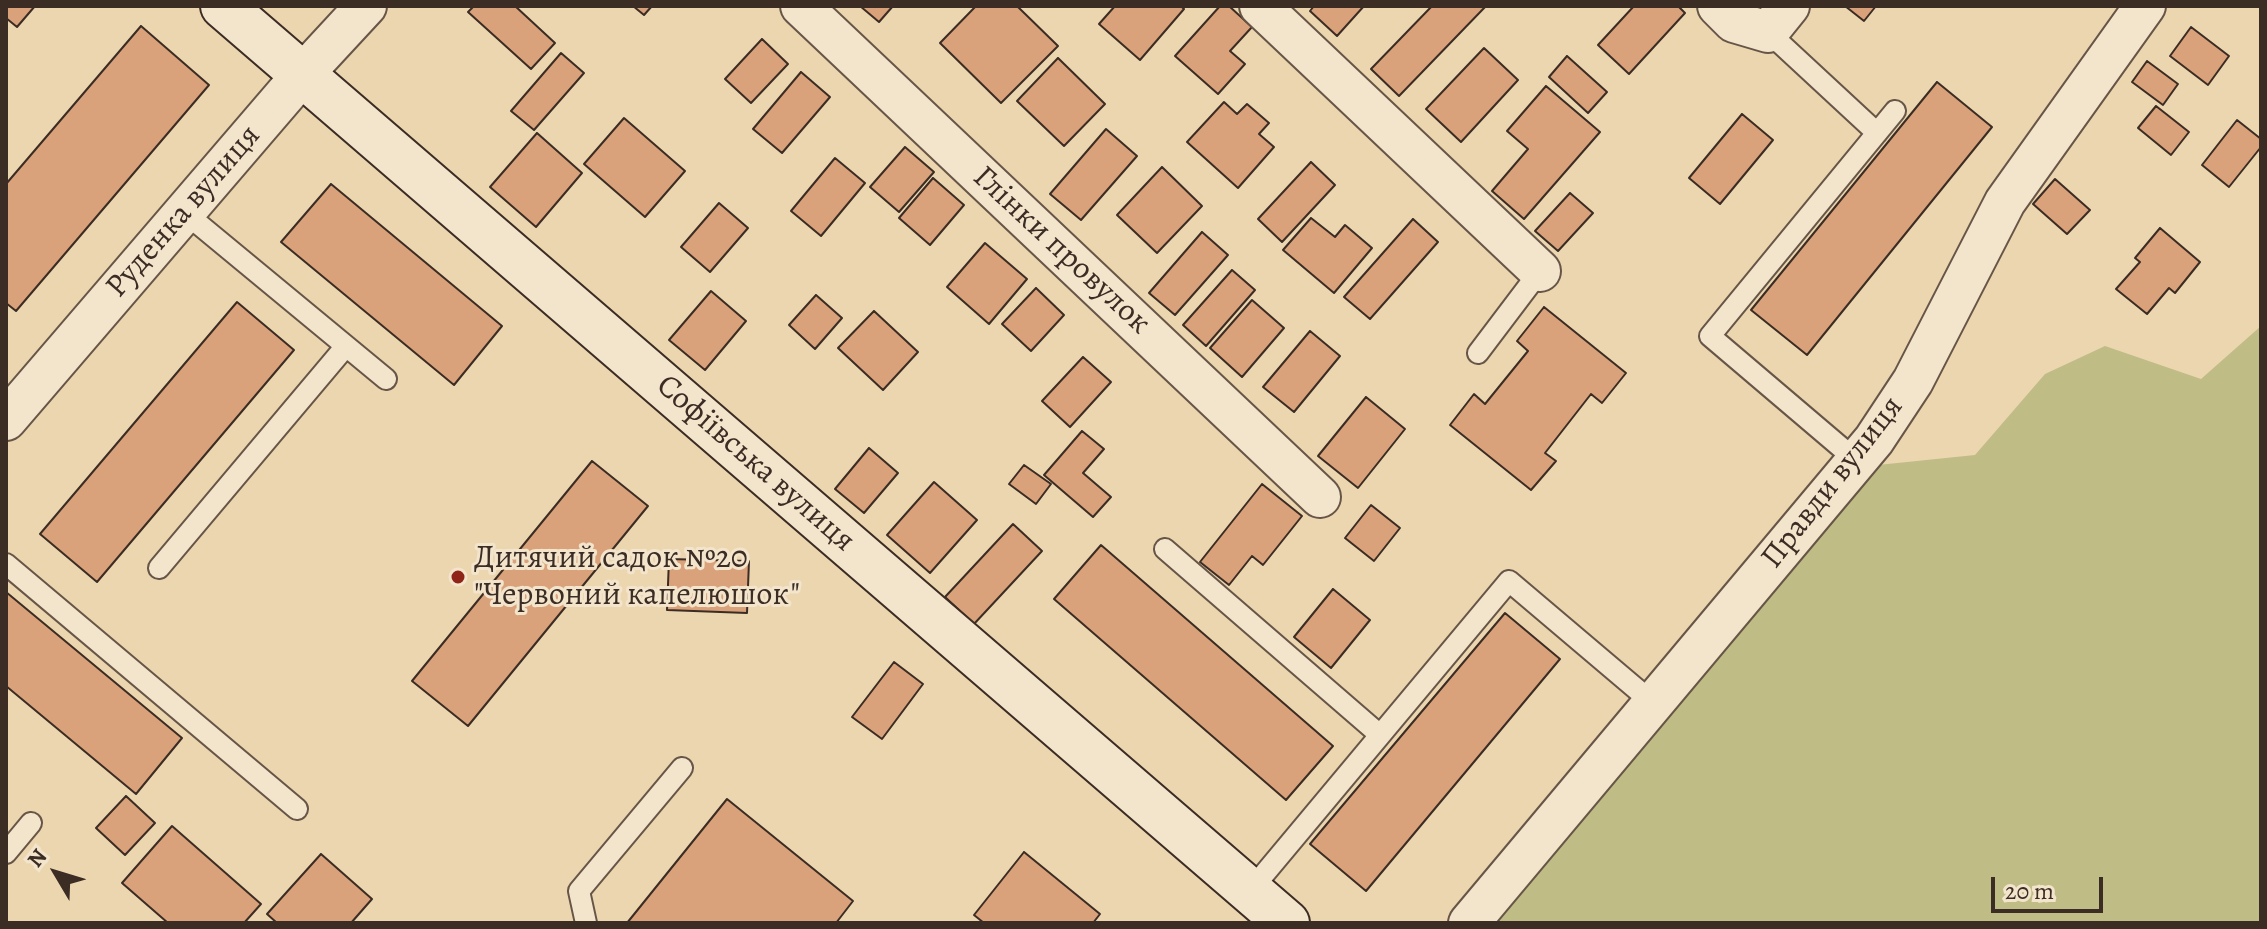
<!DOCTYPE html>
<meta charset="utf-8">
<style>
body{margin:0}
#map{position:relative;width:2267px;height:929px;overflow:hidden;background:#ecd6b0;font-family:Alegreya,serif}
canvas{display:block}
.frame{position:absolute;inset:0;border:8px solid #3b2c24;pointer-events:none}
.north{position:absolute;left:16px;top:833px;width:80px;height:80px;-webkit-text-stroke:6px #f3e4cc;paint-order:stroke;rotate:308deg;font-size:22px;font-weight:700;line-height:32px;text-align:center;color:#3b2c24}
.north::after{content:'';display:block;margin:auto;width:28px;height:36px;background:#3b2c24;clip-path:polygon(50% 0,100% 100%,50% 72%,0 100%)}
.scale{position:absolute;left:1991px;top:877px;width:112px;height:36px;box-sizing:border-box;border:4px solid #3b2c24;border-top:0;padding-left:10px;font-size:24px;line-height:28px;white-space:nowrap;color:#3b2c24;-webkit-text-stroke:6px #f3e4cc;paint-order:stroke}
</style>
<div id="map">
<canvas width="2267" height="929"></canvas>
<div class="frame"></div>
<div class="north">N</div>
<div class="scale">20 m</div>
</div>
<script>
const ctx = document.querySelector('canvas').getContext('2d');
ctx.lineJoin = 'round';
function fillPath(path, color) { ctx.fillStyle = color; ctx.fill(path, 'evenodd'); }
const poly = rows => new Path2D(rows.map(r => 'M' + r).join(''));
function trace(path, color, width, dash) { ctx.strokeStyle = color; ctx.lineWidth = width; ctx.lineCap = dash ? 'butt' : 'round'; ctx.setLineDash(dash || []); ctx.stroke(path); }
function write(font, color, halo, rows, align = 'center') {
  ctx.font = font + ' Alegreya,serif'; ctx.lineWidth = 6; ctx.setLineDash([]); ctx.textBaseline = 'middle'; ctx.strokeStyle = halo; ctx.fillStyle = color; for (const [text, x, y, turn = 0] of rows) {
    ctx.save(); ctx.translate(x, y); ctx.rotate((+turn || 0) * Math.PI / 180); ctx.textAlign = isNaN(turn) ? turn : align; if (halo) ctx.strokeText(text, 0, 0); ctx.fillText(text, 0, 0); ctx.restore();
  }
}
fillPath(poly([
 [2261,326,2261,923,1490,923,1878,465,1975,455,2045,374,2105,346,2201,379]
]), '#bfbc86');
const building = poly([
 [6,6,35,6,17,27,6,18,6,6],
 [474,6,515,6,555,43,531,69,468,12,474,6],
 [633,6,652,6,644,15,633,6],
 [860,6,893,6,879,22,860,6],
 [976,6,1017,6,1058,46,1001,103,940,43,976,6],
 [1115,6,1181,6,1184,9,1140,60,1099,24,1115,6],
 [1220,6,1229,6,1252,27,1230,51,1245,64,1218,94,1175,56,1220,6],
 [1314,6,1364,6,1337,36,1310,11,1314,6],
 [1432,6,1486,6,1399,96,1371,69,1432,6],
 [1634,6,1678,6,1685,13,1629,74,1598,45,1634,6],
 [1845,6,1876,6,1864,21,1845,6],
 [141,26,209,85,16,311,6,303,6,184,141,26],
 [2191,27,2229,56,2208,85,2170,56,2191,27],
 [762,39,788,64,751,103,725,79,762,39],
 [1484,48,1518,80,1461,142,1426,109,1484,48],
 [561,53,584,73,534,130,511,111,561,53],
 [1567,56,1607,92,1588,113,1549,77,1567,56],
 [1058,58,1105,104,1064,146,1017,101,1058,58],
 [2147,61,2178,84,2163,105,2132,82,2147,61],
 [801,72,830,97,782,153,753,129,801,72],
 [1937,82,1992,127,1807,355,1751,310,1937,82],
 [1546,86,1600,132,1524,219,1492,191,1528,149,1507,131,1546,86],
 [1224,102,1237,114,1247,104,1269,123,1259,134,1274,147,1238,188,1187,142,1224,102],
 [2156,106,2189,132,2171,155,2138,128,2156,106],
 [1742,114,1773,140,1720,204,1689,178,1742,114],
 [624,118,685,171,645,217,584,164,624,118],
 [2237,120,2261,139,2261,147,2229,187,2202,165,2237,120],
 [1106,129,1137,156,1081,220,1050,194,1106,129],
 [537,133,582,173,536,227,490,187,537,133],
 [905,147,934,172,899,212,870,187,905,147],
 [835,158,865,183,821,236,791,211,835,158],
 [1311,162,1335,185,1282,242,1258,219,1311,162],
 [1162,167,1202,206,1157,253,1117,215,1162,167],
 [933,178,964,205,930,245,899,218,933,178],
 [2055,179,2090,210,2067,234,2033,204,2055,179],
 [331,184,502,326,454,385,281,242,331,184],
 [1570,193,1593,213,1558,251,1535,231,1570,193],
 [719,203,748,228,710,272,681,247,719,203],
 [1311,218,1335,237,1345,225,1372,248,1334,293,1283,250,1311,218],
 [1413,219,1438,242,1370,319,1344,297,1413,219],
 [2160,228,2200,262,2175,293,2169,288,2147,314,2116,289,2140,262,2135,258,2160,228],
 [1202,232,1228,255,1175,315,1149,293,1202,232],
 [985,243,1027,279,989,324,947,287,985,243],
 [1232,270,1255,290,1206,346,1183,325,1232,270],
 [1036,288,1064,315,1031,351,1002,324,1036,288],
 [711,291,746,321,705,370,669,340,711,291],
 [816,295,842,318,815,349,789,325,816,295],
 [1252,300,1284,328,1242,377,1210,348,1252,300],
 [237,302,294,350,97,582,40,534,237,302],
 [1544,307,1626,373,1602,403,1591,394,1545,453,1556,461,1531,490,1450,425,1474,394,1485,404,1528,351,1517,341,1544,307],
 [874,311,918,352,883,390,838,348,874,311],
 [1310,331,1340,356,1294,412,1263,387,1310,331],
 [1083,357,1111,382,1070,427,1042,401,1083,357],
 [1366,397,1405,429,1358,488,1318,456,1366,397],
 [1082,431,1104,449,1083,473,1111,497,1093,517,1044,475,1082,431],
 [869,448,898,473,864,513,835,489,869,448],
 [592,461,648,506,468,726,412,681,592,461],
 [1024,465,1051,484,1036,504,1009,484,1024,465],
 [934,482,977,520,930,573,887,535,934,482],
 [1262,484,1302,516,1263,565,1252,556,1229,585,1200,562,1262,484],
 [1371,505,1400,528,1374,561,1345,538,1371,505],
 [1013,524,1042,551,974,624,945,597,1013,524],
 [1101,545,1333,746,1286,800,1054,599,1101,545],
 [669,559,749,561,747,613,667,610,669,559],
 [1333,589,1370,620,1331,668,1294,637,1333,589],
 [6,592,182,738,136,794,6,686,6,592],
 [1505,613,1560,659,1366,891,1310,844,1505,613],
 [894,662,923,684,882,739,852,717,894,662],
 [126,796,155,823,125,855,96,828,126,796],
 [727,799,853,901,836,923,627,923,727,799],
 [172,826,261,904,244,923,168,923,122,883,172,826],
 [1024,852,1100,914,1093,923,984,923,974,915,1024,852],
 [321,854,372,899,351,923,277,923,267,914,321,854]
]);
fillPath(building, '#daa27a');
trace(building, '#3b2c24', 2);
const lane = poly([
 [1768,32,1877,133],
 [184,212,386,379],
 [1478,353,1540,271],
 [1857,461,1710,336,1895,111],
 [1165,549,1380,735],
 [6,564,297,809],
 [159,568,346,346],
 [6,853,31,823],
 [1250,891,1509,581,1653,703],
 [586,923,579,891,682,768]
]);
const street = poly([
 [801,6,1320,497],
 [1260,6,1540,271],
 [1718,6,1734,22,1768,32,1789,6],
 [6,420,303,74,366,6],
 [1469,923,1874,440,1913,381,2005,202,2145,6]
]);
const secondary = poly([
 [223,6,1287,923]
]);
trace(lane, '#675647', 24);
trace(street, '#675647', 44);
trace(secondary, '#3b2c24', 48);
trace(lane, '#f3e4cc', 20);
trace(street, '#f3e4cc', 40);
trace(secondary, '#f3e4cc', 44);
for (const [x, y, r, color] of [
 [458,577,8,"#8f2418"]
]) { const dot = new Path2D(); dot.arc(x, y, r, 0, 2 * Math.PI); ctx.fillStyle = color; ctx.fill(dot); trace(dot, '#f3e4cc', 3); }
write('32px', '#3b2c24', '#f3e4cc', [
 ["Руденка вулиця",184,212,-49],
 ["Глінки провулок",1061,251,43],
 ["Софіївська вулиця",755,464,41],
 ["Правди вулиця",1833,483,-52]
]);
write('32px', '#3b2c24', '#f3e4cc', [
 ["Дитячий садок №20",474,559],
 ["\"Червоний капелюшок\"",474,596]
], 'left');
</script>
